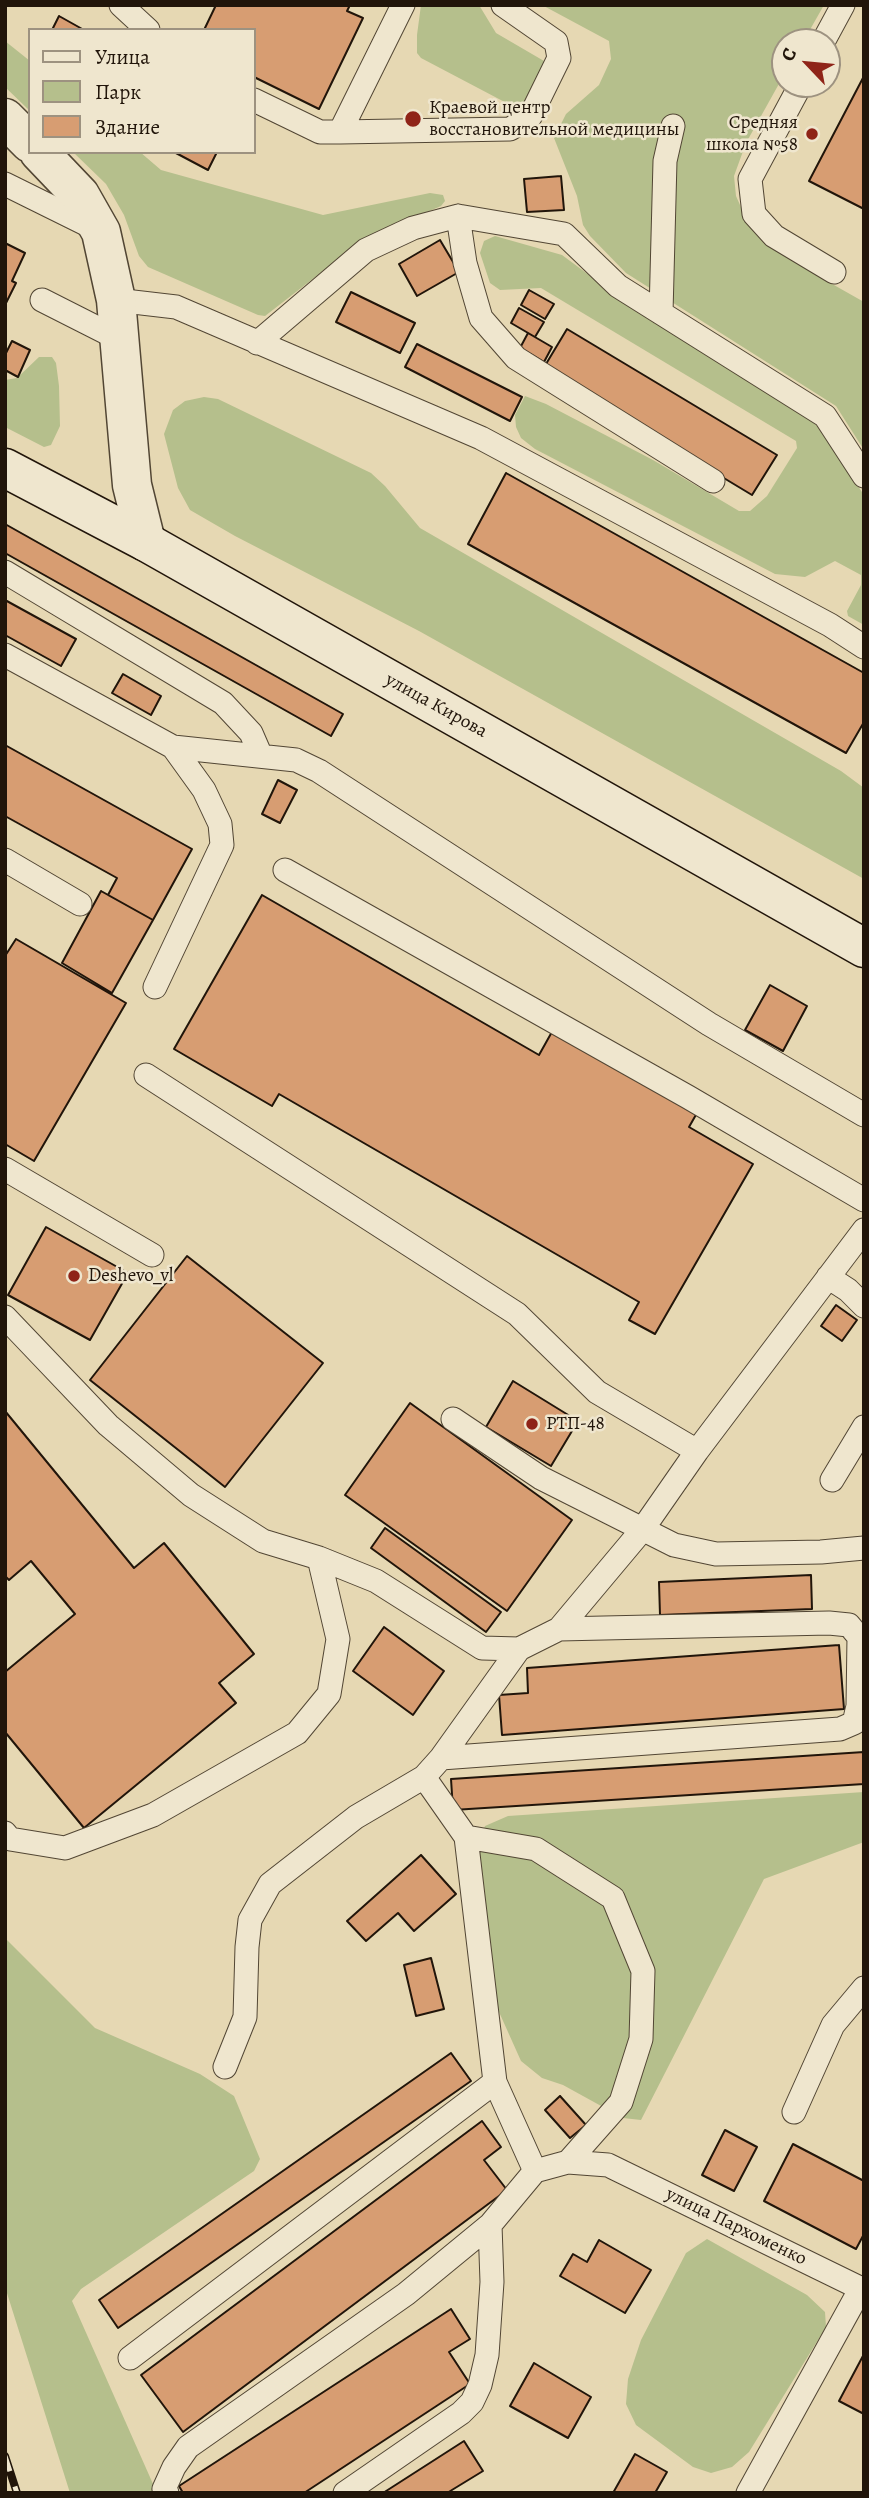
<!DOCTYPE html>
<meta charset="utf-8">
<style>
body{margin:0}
#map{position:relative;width:869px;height:2498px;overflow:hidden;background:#e6d8b3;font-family:Alegreya,serif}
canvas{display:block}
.frame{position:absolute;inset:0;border:7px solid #21150a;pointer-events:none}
.legend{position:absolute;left:28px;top:28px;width:228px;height:126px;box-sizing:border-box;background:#efe6ce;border:2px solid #9d9280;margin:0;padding:9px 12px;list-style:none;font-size:21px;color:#21150a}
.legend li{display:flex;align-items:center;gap:14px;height:35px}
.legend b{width:35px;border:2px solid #9d9280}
.north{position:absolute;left:771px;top:28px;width:70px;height:70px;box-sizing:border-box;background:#efe6ce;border:2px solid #9d9280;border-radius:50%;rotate:296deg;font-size:19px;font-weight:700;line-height:28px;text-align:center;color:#21150a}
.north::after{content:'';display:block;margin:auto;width:24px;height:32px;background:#8f2418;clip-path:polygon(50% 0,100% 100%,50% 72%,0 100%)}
</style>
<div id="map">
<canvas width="869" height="2498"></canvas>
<div class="frame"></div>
<ul class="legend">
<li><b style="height:9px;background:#efe6ce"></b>Улица</li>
<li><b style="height:19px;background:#b5bf8c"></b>Парк</li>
<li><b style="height:19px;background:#d79d72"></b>Здание</li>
</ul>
<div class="north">С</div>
</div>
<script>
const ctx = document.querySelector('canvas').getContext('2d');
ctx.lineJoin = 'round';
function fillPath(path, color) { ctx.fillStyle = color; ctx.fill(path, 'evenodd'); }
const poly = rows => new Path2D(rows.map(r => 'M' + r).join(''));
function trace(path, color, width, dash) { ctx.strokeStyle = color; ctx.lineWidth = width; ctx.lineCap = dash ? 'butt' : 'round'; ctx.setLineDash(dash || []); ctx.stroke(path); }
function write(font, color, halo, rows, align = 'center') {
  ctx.font = font + ' Alegreya,serif'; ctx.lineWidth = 5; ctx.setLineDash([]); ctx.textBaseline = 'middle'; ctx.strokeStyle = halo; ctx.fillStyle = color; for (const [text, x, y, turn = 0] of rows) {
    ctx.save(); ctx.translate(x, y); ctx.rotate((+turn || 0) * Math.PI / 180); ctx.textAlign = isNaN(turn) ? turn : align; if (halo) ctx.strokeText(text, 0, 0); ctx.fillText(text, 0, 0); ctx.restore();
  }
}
fillPath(poly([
 [421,5,479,5,496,33,544,61,542,71,528,100,516,108,421,58,417,53,417,35],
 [542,5,824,5,803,42,785,42,785,73,746,143,734,176,736,196,748,223,768,243,818,276,864,302,864,450,836,406,626,273,590,236,583,225,577,196,554,138,566,114,599,85,611,59,609,41],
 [5,41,30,61,30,111,5,87],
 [73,152,140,152,161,170,323,215,430,193,443,195,445,201,441,206,368,238,341,257,265,316,258,315,148,267,139,256,124,215,106,184],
 [495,236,562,255,616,295,809,418,817,426,864,495,864,625,848,616,847,611,861,585,861,575,835,561,805,577,775,574,535,449,521,438,516,427,515,415,525,396,546,404,653,460,739,511,750,511,767,496,797,448,796,441,541,288,500,290,490,283,480,253,484,241],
 [39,357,52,357,56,363,59,386,60,426,51,445,44,447,5,427,5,380,17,378],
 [204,397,218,399,371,473,385,486,420,528,841,771,864,788,864,879,419,631,235,536,190,510,178,488,164,434,173,410,185,401],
 [864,1792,864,1842,764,1879,641,2120,623,2118,563,2085,542,2078,521,2061,495,2003,477,1846,485,1826,508,1816],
 [5,1938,95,2028,200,2074,234,2096,260,2159,254,2171,81,2289,72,2301,157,2493,70,2493,6,2290],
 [707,2239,807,2295,825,2312,826,2327,749,2452,732,2467,711,2473,693,2467,636,2425,626,2404,628,2379,641,2340,686,2253]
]), '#b5bf8c');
const building = poly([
 [216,5,350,5,347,11,363,18,319,109,254,77,254,30,204,30,216,5],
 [59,16,84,30,52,30,59,16],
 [864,76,864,209,809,181,864,76],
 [174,152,217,152,208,170,174,152],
 [561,176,564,210,527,212,524,179,561,176],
 [440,240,459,272,417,296,399,264,440,240],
 [5,243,25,253,12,281,16,283,5,305,5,243],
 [529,290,554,304,545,319,521,305,529,290],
 [351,292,415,323,400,353,336,322,351,292],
 [519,308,544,322,535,337,511,323,519,308],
 [567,329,777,455,752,495,543,369,567,329],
 [528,333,552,347,544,362,520,348,528,333],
 [12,341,30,350,18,377,5,370,5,355,12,341],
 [417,344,522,397,510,421,405,367,417,344],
 [506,473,864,673,864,722,846,753,468,544,506,473],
 [5,524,343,714,331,736,5,553,5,524],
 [5,600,76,639,61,666,5,635,5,600],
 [123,674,161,696,151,715,112,693,123,674],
 [5,745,192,849,153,920,108,895,117,878,5,816,5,745],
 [278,780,297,790,280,823,262,814,278,780],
 [101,891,153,920,112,993,62,963,101,891],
 [262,895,539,1055,553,1030,697,1113,689,1127,753,1164,655,1334,629,1320,639,1302,279,1094,272,1106,174,1049,262,895],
 [16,939,126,1003,34,1161,5,1144,5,956,16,939],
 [770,985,807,1006,783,1051,745,1030,770,985],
 [46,1227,128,1273,90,1340,8,1295,46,1227],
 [187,1256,323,1363,225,1487,90,1380,187,1256],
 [836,1305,857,1320,842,1341,821,1326,836,1305],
 [513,1381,578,1421,551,1466,486,1427,513,1381],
 [410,1403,572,1520,507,1611,345,1495,410,1403],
 [5,1411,134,1568,164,1543,254,1654,219,1683,236,1703,84,1828,5,1732,5,1672,75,1614,31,1561,9,1580,5,1576,5,1411],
 [385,1528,501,1612,486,1632,371,1548,385,1528],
 [811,1575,812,1609,660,1615,659,1582,811,1575],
 [384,1627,444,1671,413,1715,353,1671,384,1627],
 [839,1645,844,1709,502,1735,499,1695,528,1693,527,1668,839,1645],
 [864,1752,864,1784,453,1810,451,1779,864,1752],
 [421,1855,456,1894,414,1931,398,1913,366,1941,347,1921,421,1855],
 [431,1958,444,2009,416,2016,404,1965,431,1958],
 [451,2053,471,2081,118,2328,99,2300,451,2053],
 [560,2096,586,2125,570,2138,545,2110,560,2096],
 [482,2121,501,2147,484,2160,507,2190,183,2432,141,2375,482,2121],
 [725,2130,757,2147,734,2191,702,2175,725,2130],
 [793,2144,864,2181,864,2234,856,2249,764,2201,793,2144],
 [599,2240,651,2270,625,2313,560,2276,573,2254,587,2262,599,2240],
 [451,2309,470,2339,449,2352,470,2384,304,2493,183,2493,179,2486,451,2309],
 [864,2354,864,2414,839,2401,864,2354],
 [534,2363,591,2397,568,2438,510,2406,534,2363],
 [464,2441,483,2471,447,2493,383,2493,464,2441],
 [635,2454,667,2472,655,2493,613,2493,635,2454]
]);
fillPath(building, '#d79d72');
trace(building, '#21150a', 2);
const lane = poly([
 [121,5,148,30],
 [823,42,843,5],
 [801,84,750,179,754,214,774,236,834,272],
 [254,100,320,132,340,132,403,5],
 [340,132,510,129,530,117,559,58,556,42,503,5],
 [5,184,96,229],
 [458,216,465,263,481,318,516,358,713,481],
 [42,300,119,339],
 [116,300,176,307,481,438,830,625,864,647],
 [661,313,665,161,673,126],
 [257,343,366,250,413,228,458,216,564,234,618,286,825,416,864,476],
 [5,572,223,703,251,733,261,756],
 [5,655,173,747,296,760,319,771,709,1024,864,1115],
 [5,860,80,904],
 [285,870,688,1097,864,1200],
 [155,987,222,845,220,824,204,790,173,747],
 [146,1075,517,1314,597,1392,697,1451],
 [5,1169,152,1255],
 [828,1277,848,1290,864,1306],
 [5,1317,108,1425,191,1495,263,1541,319,1558,376,1581,482,1648,519,1649],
 [453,1419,541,1478,674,1545,716,1554,821,1552,864,1548],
 [832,1480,864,1427],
 [441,1758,840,1729,854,1723,858,1706,859,1637,849,1625,829,1623,559,1629],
 [424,1777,466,1837,495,2082],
 [5,1833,10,1839,65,1848,153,1815,297,1733,329,1694,338,1639,319,1558],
 [466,1837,536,1849,613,1898,643,1971,641,2039,621,2102,568,2162],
 [225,2067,245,2017,247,1947,250,1920,270,1884,356,1817,424,1777,441,1758,519,1649,559,1629,642,1530,697,1451,864,1230],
 [794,2112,833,2025,864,1988],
 [130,2358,495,2082,535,2171],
 [167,2493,164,2489,174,2467,188,2447,406,2294,490,2225,535,2171,568,2162,608,2165,864,2290],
 [345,2493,461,2413,472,2402,480,2385,487,2355,492,2282,490,2225],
 [748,2493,861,2288]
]);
const street = poly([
 [5,118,30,143],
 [39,152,80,195,101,232,116,300,132,485,146,542]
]);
const secondary = poly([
 [5,468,146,542,864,948]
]);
trace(lane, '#524634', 25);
trace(street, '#524634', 41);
trace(secondary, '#21150a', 41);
trace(lane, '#efe6ce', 23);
trace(street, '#efe6ce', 38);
trace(secondary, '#efe6ce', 38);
const rail = poly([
 [5,2456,17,2493]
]);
trace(rail, '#21150a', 8);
trace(rail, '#efe6ce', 5, [16]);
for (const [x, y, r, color] of [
 [413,119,9,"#8f2418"],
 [812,134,7,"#8f2418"],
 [74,1276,7,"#8f2418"],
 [532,1424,7,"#8f2418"]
]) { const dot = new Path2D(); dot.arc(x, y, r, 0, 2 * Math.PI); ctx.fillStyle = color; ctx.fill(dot); trace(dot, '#efe6ce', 2.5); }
write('19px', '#21150a', '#efe6ce', [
 ["Краевой центр",429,108],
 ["восстановительной медицины",429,130],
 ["Средняя",798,123,"right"],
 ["школа №58",798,145,"right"],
 ["Deshevo_vl",88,1276],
 ["РТП-48",546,1424]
], 'left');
write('19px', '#21150a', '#efe6ce', [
 ["улица Кирова",436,706,29],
 ["улица Пархоменко",736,2227,26]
]);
</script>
